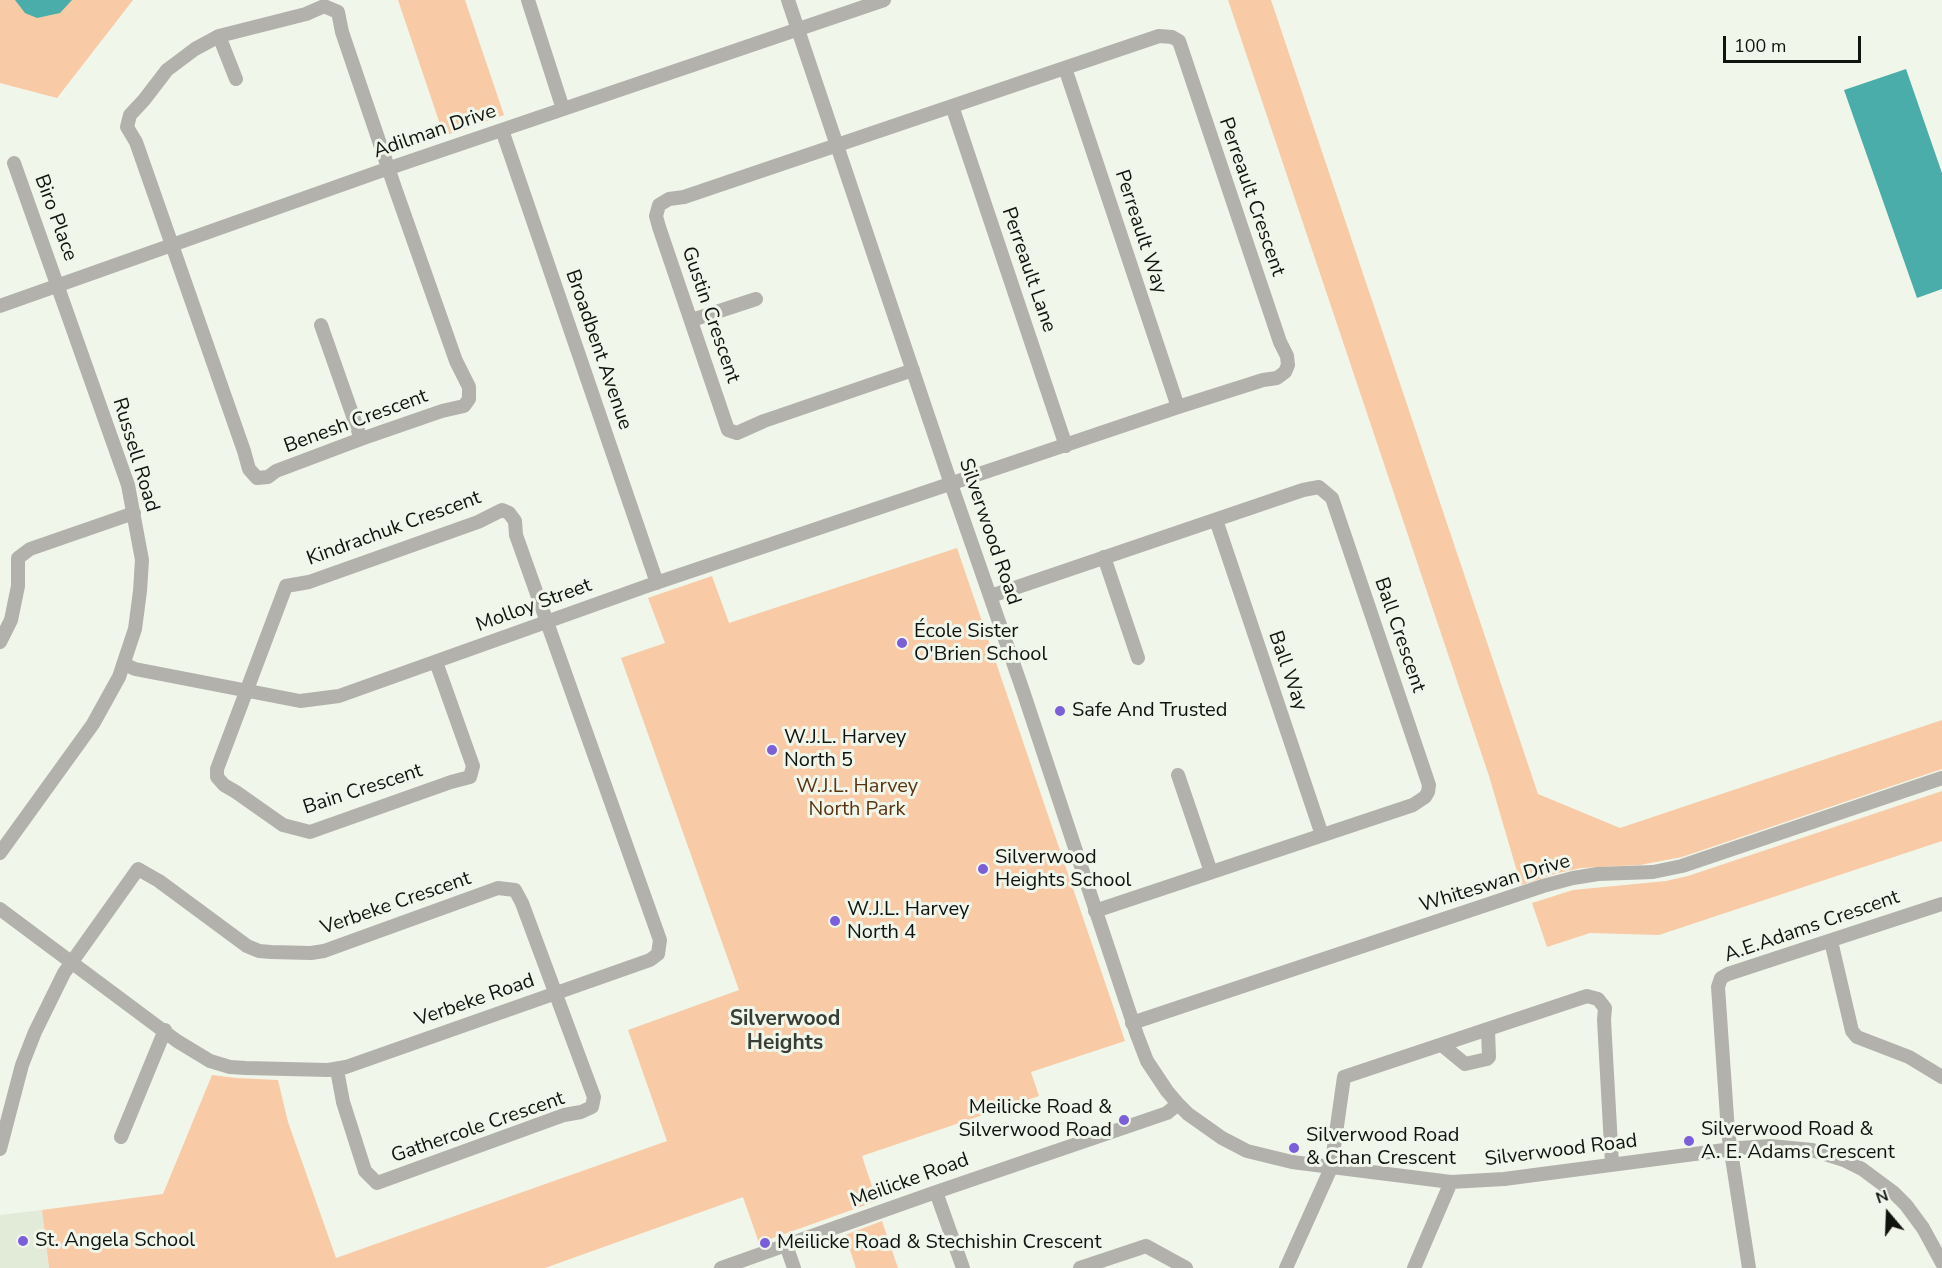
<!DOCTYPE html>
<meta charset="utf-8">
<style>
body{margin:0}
#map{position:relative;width:1942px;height:1268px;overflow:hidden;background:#f1f6eb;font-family:"Nunito Sans",sans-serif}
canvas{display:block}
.north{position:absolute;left:1858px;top:1184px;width:60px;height:60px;-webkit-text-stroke:4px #f1f6eb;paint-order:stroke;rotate:341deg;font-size:16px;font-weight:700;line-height:24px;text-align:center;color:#11130f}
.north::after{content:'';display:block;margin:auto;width:21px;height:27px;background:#11130f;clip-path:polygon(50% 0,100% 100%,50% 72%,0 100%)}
.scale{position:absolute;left:1723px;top:36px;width:138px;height:27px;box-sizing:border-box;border:3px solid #11130f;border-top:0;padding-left:8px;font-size:18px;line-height:21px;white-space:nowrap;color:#11130f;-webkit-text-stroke:4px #f1f6eb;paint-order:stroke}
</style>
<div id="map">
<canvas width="1942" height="1268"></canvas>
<div class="north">N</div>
<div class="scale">100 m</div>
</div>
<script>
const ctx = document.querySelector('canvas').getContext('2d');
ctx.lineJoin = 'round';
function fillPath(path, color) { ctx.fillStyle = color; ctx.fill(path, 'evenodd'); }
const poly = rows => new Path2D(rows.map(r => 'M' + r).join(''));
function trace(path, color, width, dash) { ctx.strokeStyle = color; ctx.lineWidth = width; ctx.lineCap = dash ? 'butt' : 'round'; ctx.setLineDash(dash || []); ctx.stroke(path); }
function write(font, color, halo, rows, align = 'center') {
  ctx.font = font + ' "Nunito Sans",sans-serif'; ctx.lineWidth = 6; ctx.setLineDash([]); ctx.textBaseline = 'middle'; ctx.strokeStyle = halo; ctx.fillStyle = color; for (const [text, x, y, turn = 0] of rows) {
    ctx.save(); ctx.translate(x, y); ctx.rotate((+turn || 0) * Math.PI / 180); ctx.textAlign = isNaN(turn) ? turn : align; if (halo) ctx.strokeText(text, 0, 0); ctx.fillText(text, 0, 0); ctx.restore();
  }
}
fillPath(poly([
 [42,1210,49,1268,0,1268,0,1215]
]), '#e2ead8');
fillPath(poly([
 [0,0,133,0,57,98,0,83],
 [398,0,465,0,504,115,444,136],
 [1228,0,1271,0,1538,794,1620,828,1942,720,1942,769,1682,857,1640,865,1581,868,1558,873,1521,885,1489,776],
 [957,548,1125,1041,1031,1072,1039,1096,862,1156,877,1201,759,1243,743,1197,545,1268,49,1268,42,1210,163,1194,212,1075,236,1078,278,1080,288,1122,336,1258,667,1141,628,1030,739,990,621,658,665,643,648,598,712,576,729,623],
 [1942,791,1942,841,1659,935,1590,933,1547,947,1532,903,1573,890,1666,881,1688,876],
 [882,1221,898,1268,856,1268,845,1235]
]), '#f8caa5');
fillPath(poly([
 [15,0,72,0,60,13,37,18,25,13],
 [1906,69,1942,173,1942,289,1917,298,1844,90]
]), '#4aada9');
trace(poly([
 [528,0,563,109],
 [788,0,951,484,1023,691,1137,1035,1147,1061,1167,1091,1178,1104,1188,1114,1222,1138,1247,1151,1292,1162,1451,1182,1504,1179,1740,1148,1770,1146,1812,1150,1844,1160,1862,1169,1893,1192,1906,1205,1923,1228,1942,1263],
 [324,6,338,12,342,32,395,188,456,361,469,387,469,399,464,406,442,411,361,439,276,471,268,477,257,478,249,469,244,451,136,142,127,127,130,115,144,100,167,70,195,49,219,36,306,14,324,6],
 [219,36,236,79],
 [1065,68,1178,407],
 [952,106,1066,446],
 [502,130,657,583],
 [0,306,378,172,884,0],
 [692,320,756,299],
 [321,325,361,439],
 [1216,520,1322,835],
 [1104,557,1138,658],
 [991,596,1303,490,1319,487,1332,498,1429,785,1428,792,1425,797,1413,805,1095,911],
 [0,642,11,620,18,586,18,558,30,549,134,513],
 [124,664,135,669,300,701,339,696,647,586,1178,407,1263,380,1277,378,1285,372,1288,365,1287,356,1280,342,1179,41,1172,37,1159,36,684,197,669,199,659,205,656,216,659,227,728,430,737,433,764,421,913,370],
 [1178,775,1211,872],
 [0,853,93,724,119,677,135,629,140,591,142,560,128,485,14,163],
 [0,909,177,1041,210,1061,230,1067,246,1068,328,1070,346,1067,650,960,658,954,660,940,516,535,515,521,509,513,502,510,478,522,309,582,286,586,217,769,217,777,224,785,236,792,283,825,310,832,451,782,470,777,473,766,436,662],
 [1831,941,1852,1031,1857,1037,1909,1057,1942,1077],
 [1132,1023,1543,886,1573,878,1598,874,1653,872,1682,866,1942,778],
 [1442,1045,1465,1064,1487,1059,1489,1057,1488,1030],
 [121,1137,165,1030],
 [0,1149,22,1065,35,1032,64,973,138,869,159,881,247,946,259,951,271,952,311,953,324,951,498,888,515,890,522,903,594,1097,592,1107,581,1112,564,1115,377,1183,365,1171,343,1102,337,1070],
 [936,1192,963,1268],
 [786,1245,794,1268],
 [721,1268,936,1192,1167,1113,1178,1104],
 [1080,1268,1146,1246,1186,1268],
 [1286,1268,1331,1168,1344,1077,1587,996,1598,999,1605,1008,1604,1020,1612,1164],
 [1414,1268,1451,1182],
 [1749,1268,1728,1132,1718,987,1721,978,1728,974,1942,904]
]), '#b2b1ac', 14);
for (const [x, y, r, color] of [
 [902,643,6,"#7b5ed9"],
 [1060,711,6,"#7b5ed9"],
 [772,750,6,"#7b5ed9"],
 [983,869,6,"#7b5ed9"],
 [835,921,6,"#7b5ed9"],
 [1124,1120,6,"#7b5ed9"],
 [1689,1141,6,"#7b5ed9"],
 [1294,1148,6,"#7b5ed9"],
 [23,1241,6,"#7b5ed9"],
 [765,1243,6,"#7b5ed9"]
]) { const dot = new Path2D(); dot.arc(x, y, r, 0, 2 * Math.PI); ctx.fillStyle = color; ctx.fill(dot); trace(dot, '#f1f6eb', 2); }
write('20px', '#11130f', '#f1f6eb', [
 ["Adilman Drive",435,132,-19],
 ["Perreault Crescent",1251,197,71],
 ["Biro Place",55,218,70],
 ["Perreault Way",1140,232,72],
 ["Perreault Lane",1028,270,71],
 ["Gustin Crescent",710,315,71],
 ["Broadbent Avenue",598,350,71],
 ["Benesh Crescent",356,422,-20],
 ["Russell Road",135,455,73],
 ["Kindrachuk Crescent",394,529,-20],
 ["Silverwood Road",989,532,71],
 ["Molloy Street",534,606,-20],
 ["Ball Crescent",1399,635,71],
 ["Ball Way",1287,671,71],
 ["Bain Crescent",363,790,-18],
 ["Whiteswan Drive",1495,884,-17],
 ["Verbeke Crescent",396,904,-19],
 ["A.E.Adams Crescent",1812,927,-19],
 ["Verbeke Road",475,1001,-19],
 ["Gathercole Crescent",478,1128,-19],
 ["Silverwood Road",1561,1151,-7],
 ["Meilicke Road",910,1181,-20]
]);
write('20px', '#11130f', '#f1f6eb', [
 ["École Sister",914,632],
 ["O'Brien School",914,655],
 ["Safe And Trusted",1072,711],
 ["W.J.L. Harvey",784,738],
 ["North 5",784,761],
 ["Silverwood",995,858],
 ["Heights School",995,881],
 ["W.J.L. Harvey",847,910],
 ["North 4",847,933],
 ["Meilicke Road &",1112,1108,"right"],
 ["Silverwood Road",1112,1131,"right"],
 ["Silverwood Road &",1701,1130],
 ["A. E. Adams Crescent",1701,1153],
 ["Silverwood Road",1306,1136],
 ["& Chan Crescent",1306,1159],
 ["St. Angela School",35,1241],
 ["Meilicke Road & Stechishin Crescent",777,1243]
], 'left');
write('20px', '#59330f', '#f1f6eb', [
 ["W.J.L. Harvey",857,787],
 ["North Park",857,810]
]);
write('bold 21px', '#393d34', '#f1f6eb', [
 ["Silverwood",785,1020],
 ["Heights",785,1044]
]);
</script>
